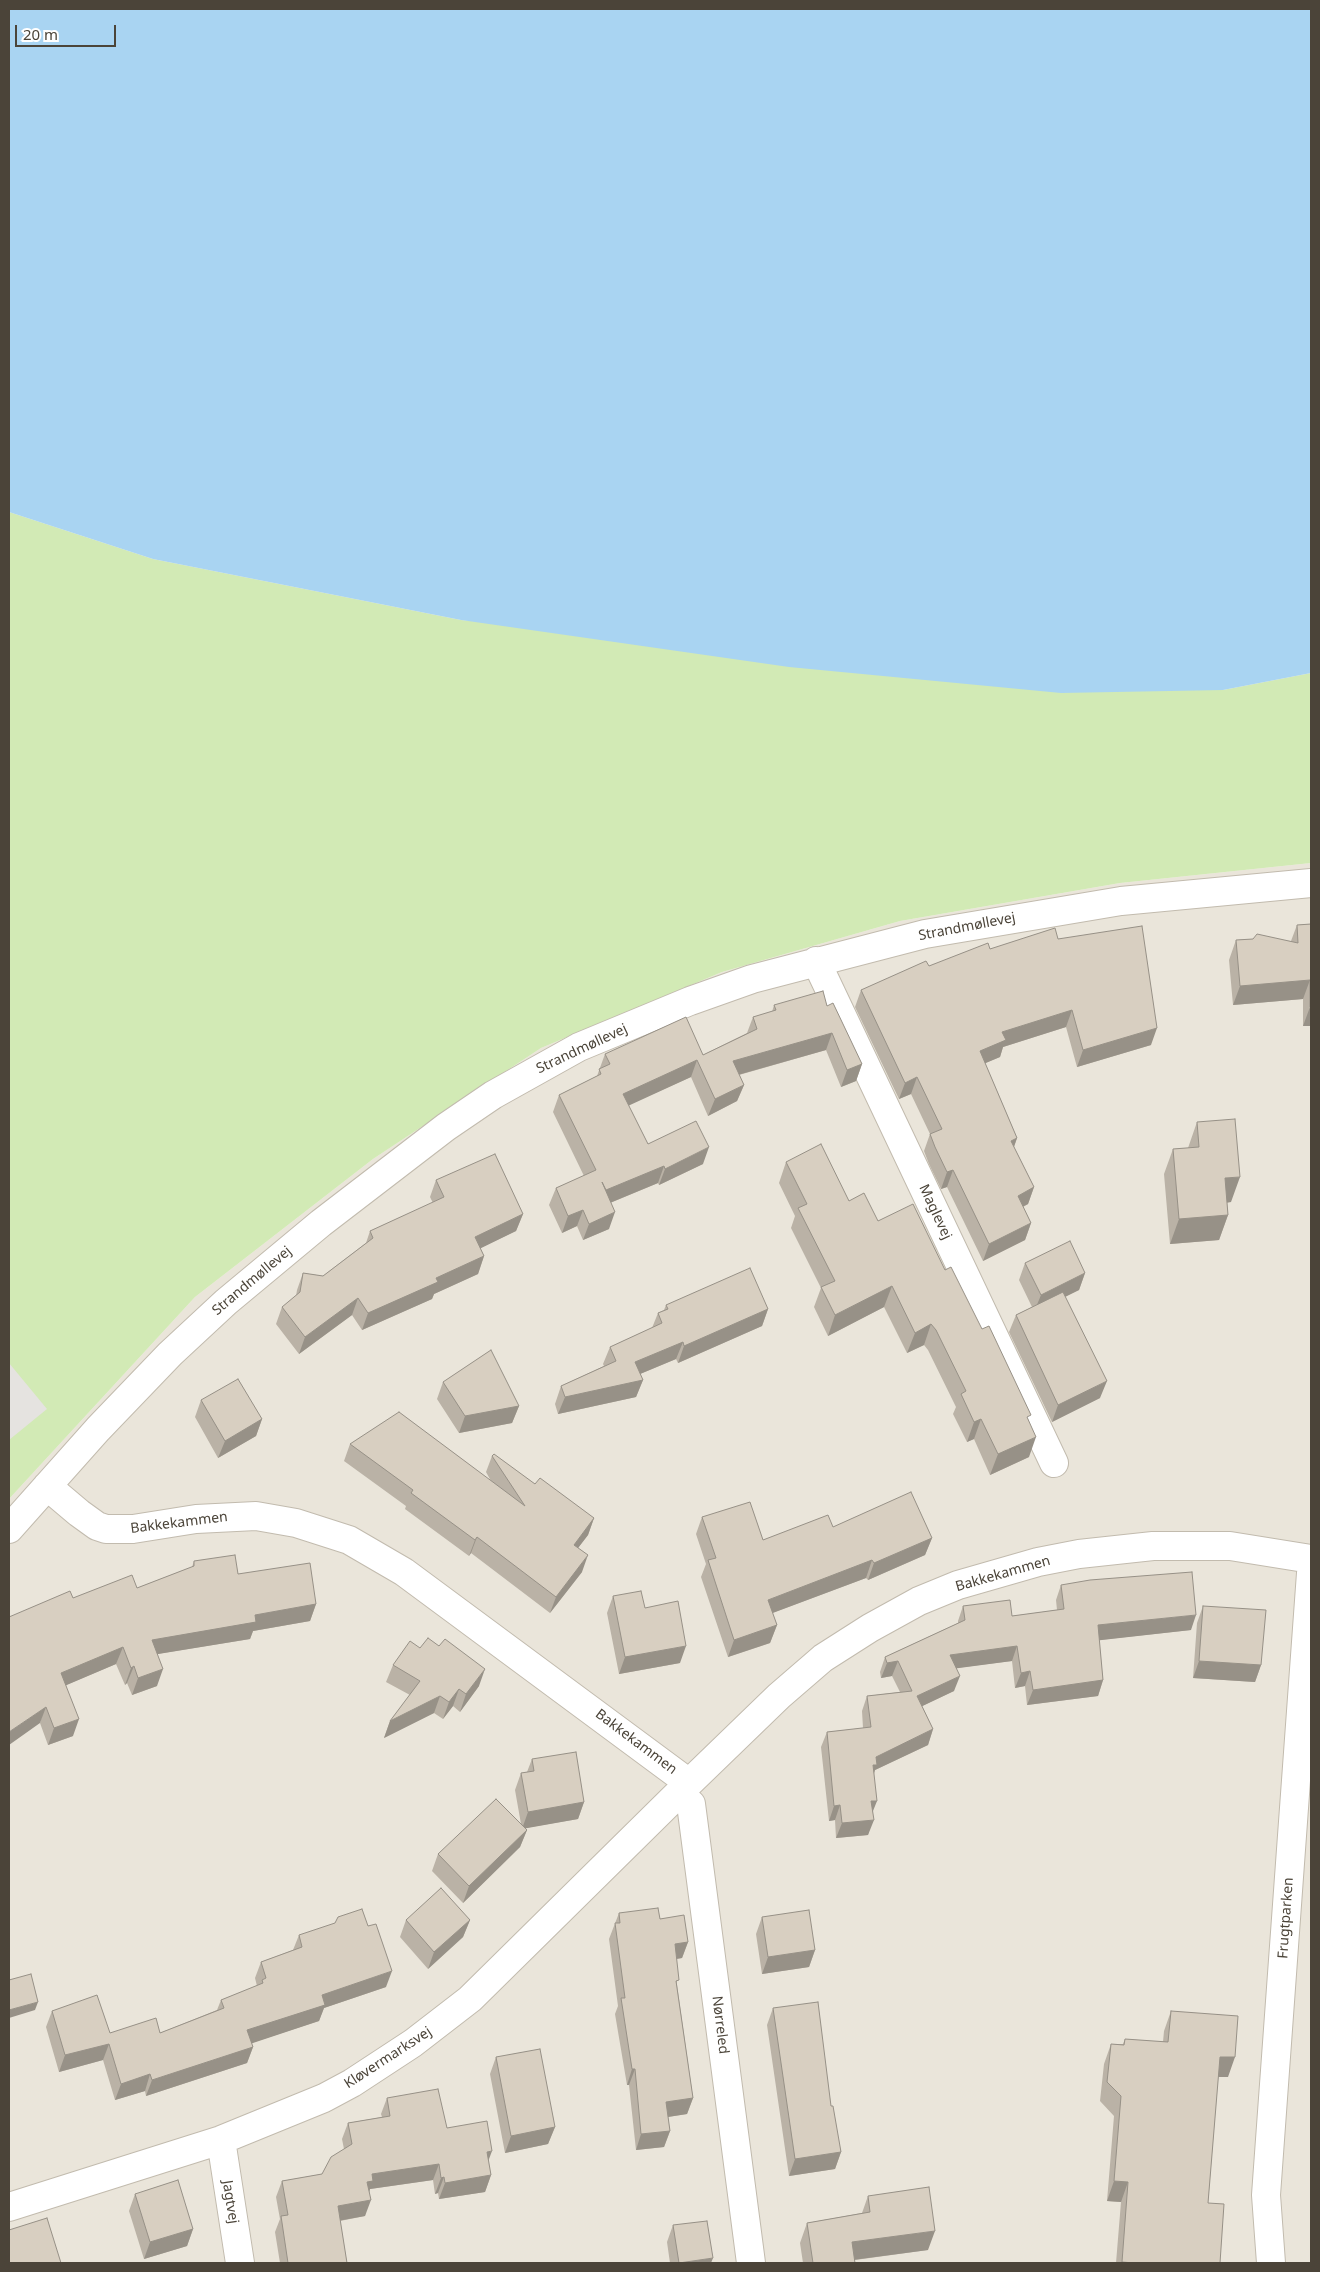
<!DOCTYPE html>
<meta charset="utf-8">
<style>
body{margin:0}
#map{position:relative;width:1320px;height:2272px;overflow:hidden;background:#f6f3ec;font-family:"Noto Sans",sans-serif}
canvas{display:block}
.frame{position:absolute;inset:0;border:10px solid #4b4439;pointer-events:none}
.scale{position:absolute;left:15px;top:25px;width:101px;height:22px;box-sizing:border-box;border:2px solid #4b4439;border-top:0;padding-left:6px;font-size:15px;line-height:18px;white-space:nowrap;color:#4b4439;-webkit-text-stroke:4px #fff;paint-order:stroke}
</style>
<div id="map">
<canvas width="1320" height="2272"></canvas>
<div class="frame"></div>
<div class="scale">20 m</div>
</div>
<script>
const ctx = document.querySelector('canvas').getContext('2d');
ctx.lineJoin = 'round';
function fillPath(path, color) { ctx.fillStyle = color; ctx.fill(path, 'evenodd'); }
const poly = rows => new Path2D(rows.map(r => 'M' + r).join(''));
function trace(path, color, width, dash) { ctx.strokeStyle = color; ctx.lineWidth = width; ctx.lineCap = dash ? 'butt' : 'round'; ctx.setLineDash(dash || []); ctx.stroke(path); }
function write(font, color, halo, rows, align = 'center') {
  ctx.font = font + ' "Noto Sans",sans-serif'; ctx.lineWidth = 4; ctx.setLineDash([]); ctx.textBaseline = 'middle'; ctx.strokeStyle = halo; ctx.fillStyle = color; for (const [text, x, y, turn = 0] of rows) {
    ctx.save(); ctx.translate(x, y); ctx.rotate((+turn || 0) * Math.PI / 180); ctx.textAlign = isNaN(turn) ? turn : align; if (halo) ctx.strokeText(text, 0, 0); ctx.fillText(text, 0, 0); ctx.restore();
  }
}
fillPath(poly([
 [1311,863,1311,2263,9,2263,9,1499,195,1297,373,1159,541,1048,722,972,900,921,1120,883]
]), '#eae5da');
fillPath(poly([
 [9,512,153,559,461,620,1223,690,1311,673,1311,863,1120,883,900,921,722,972,541,1048,373,1159,195,1297,9,1499]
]), '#d2eab5');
fillPath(poly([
 [9,1363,47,1409,9,1440]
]), '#e5e3e0');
fillPath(poly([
 [9,9,1311,9,1311,673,1223,690,1061,693,789,667,461,620,153,559,9,512]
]), '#a9d4f2');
const minor = poly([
 [816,961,1054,1463],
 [47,1486,79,1513,97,1526,106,1529,133,1529,196,1519,256,1516,296,1523,349,1540,404,1572,689,1783,779,1696,823,1658,870,1628,919,1601,958,1585,1038,1562,1079,1554,1153,1546,1230,1546,1311,1559],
 [9,1529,98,1429,170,1354,226,1302,321,1223,446,1127,493,1095,579,1047,690,1001,752,979,925,934,1121,901,1311,883],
 [679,1793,691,1804,751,2263],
 [221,2140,240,2263],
 [9,2207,221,2140,324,2098,352,2083,413,2043,470,1999,689,1783],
 [1271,2263,1266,2195,1311,1573]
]);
trace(minor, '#c2bbae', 30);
trace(minor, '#fff', 28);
fillPath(poly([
 [1311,924,1311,1026,1303,1026,1303,999,1233,1005,1229,960,1236,940,1253,939,1291,941,1297,925],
 [1058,939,1151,1045,1077,1067,1066,1027,1003,1047,1000,1057,985,1063,1017,1138,1014,1147,1034,1187,1028,1204,1023,1207,1031,1223,1025,1240,983,1261,947,1187,941,1189,929,1164,924,1151,930,1134,911,1094,899,1099,855,1007,861,990,929,966,990,949],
 [774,1005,827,1006,862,1064,856,1081,841,1087,826,1050,739,1075,744,1085,737,1101,708,1116,691,1077,628,1105,648,1144,703,1164,659,1185,658,1183,610,1203,609,1229,583,1240,577,1226,562,1233,549,1205,556,1188,584,1176,553,1112,559,1095,597,1076,605,1054,703,1055,747,1033,753,1017,772,1012],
 [1197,1122,1231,1202,1227,1203,1228,1215,1219,1240,1170,1244,1164,1174,1173,1149,1188,1148],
 [786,1162,849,1201,878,1221,945,1270,1029,1421,1029,1457,990,1475,974,1439,967,1442,953,1414,956,1407,928,1350,924,1345,907,1353,884,1307,828,1336,814,1307,821,1288,791,1228,795,1216,779,1183],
 [436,1180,523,1214,516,1231,480,1248,484,1256,478,1274,434,1294,432,1299,362,1330,352,1315,299,1354,276,1324,282,1307,296,1296,297,1290,303,1273,323,1276,366,1243,370,1231,433,1203,430,1197],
 [1025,1263,1085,1273,1079,1290,1065,1297,1100,1398,1052,1422,1009,1332,1016,1315,1032,1307,1019,1280],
 [666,1305,768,1309,762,1326,678,1363,676,1359,640,1374,643,1380,636,1397,558,1414,555,1404,561,1386,604,1366,603,1364,610,1347,652,1328,658,1313,664,1310],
 [443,1382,519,1406,512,1423,459,1433,437,1399],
 [201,1400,262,1419,256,1436,218,1458,195,1417],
 [350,1444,491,1481,486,1472,492,1456,535,1484,594,1518,588,1535,578,1548,582,1572,550,1613,471,1553,469,1556,405,1509,406,1506,344,1461],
 [702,1517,763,1540,833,1527,932,1538,925,1555,868,1580,866,1578,772,1613,777,1625,770,1643,728,1657,701,1577,706,1564,696,1534],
 [194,1561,238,1574,316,1604,310,1621,253,1631,250,1639,157,1654,157,1686,132,1695,127,1683,125,1685,116,1664,66,1685,73,1736,48,1745,40,1723,73,1598,137,1588,192,1567],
 [1061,1585,1191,1630,1099,1640,1103,1680,1098,1696,1027,1705,1025,1686,1015,1688,1012,1661,956,1668,954,1691,922,1706,933,1729,928,1745,875,1770,874,1774,873,1811,868,1835,836,1838,835,1820,829,1821,821,1747,827,1732,863,1728,862,1711,867,1696,900,1692,892,1676,881,1678,880,1672,885,1657,958,1623,958,1621,963,1606,1012,1616,1057,1610,1056,1600],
 [613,1596,645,1608,680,1663,619,1674,607,1613],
 [1203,1606,1261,1665,1255,1682,1193,1678,1197,1623],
 [420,1648,479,1686,460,1712,453,1706,443,1719,434,1713,384,1738,390,1721,410,1695,386,1682,393,1665],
 [532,1759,584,1802,578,1819,525,1828,527,1830,520,1847,463,1903,432,1871,438,1854,521,1824,515,1790,521,1773,527,1772],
 [619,1913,660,1919,688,1942,682,1958,676,1959,677,1985,693,2098,687,2114,668,2117,670,2131,664,2147,636,2150,629,2085,627,2085,615,2014,618,2006,609,1939],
 [762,1917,815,1950,809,1967,762,1974,756,1934],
 [406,1920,470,1920,463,1937,428,1969,400,1937],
 [299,1935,386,1987,324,2008,319,2021,251,2043,253,2047,247,2063,146,2096,145,2091,115,2100,103,2060,59,2072,46,2027,52,2011,110,2033,160,2033,217,2010,221,2000,257,1986,255,1978,261,1962,293,1950],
 [773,2008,831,2106,841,2152,835,2169,789,2176,767,2025],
 [1171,2011,1228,2077,1218,2077,1208,2203,1220,2263,1116,2263,1121,2202,1107,2201,1114,2116,1100,2101,1104,2064,1111,2044,1123,2044,1125,2039,1163,2042,1164,2031],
 [496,2057,555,2127,548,2144,505,2153,490,2074],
 [387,2098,447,2128,488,2161,491,2175,485,2192,439,2199,438,2193,435,2194,433,2180,370,2189,365,2216,340,2221,347,2263,280,2263,275,2232,280,2219,276,2197,282,2181,322,2174,344,2149,342,2139,348,2123,382,2117,381,2114],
 [135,2194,193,2229,187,2246,144,2259,129,2211],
 [868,2196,928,2250,855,2260,855,2263,803,2263,800,2243,807,2223,862,2213],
 [673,2225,711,2263,670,2263,667,2242]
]), '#bab2a6');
fillPath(poly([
 [1310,980,1303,999,1233,1005,1240,986],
 [1310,1007,1311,1007,1311,1026,1303,1026],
 [1072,1010,1066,1027,1003,1047,1000,1057,974,1068,980,1051,1002,1032],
 [1157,1028,1151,1045,1077,1067,1083,1050],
 [832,1033,826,1050,727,1078,733,1061],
 [697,1060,691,1077,617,1111,623,1094],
 [862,1064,856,1081,841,1087,847,1070],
 [917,1077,911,1094,899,1099,905,1083],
 [744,1085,737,1101,708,1116,715,1099],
 [1017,1138,1011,1155,1011,1141],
 [709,1147,703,1164,659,1185,665,1169],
 [664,1166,658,1183,600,1207,606,1190],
 [953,1170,947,1187,941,1189,947,1172],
 [1240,1177,1231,1202,1216,1203,1225,1178],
 [1034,1187,1028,1204,1012,1212,1018,1196],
 [583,1210,577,1226,562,1233,568,1216],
 [615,1212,609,1229,583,1240,589,1224],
 [523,1214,516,1231,469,1254,475,1237],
 [1228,1215,1219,1240,1170,1244,1179,1219],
 [1031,1223,1025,1240,983,1261,989,1244],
 [484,1256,478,1274,434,1294,432,1299,362,1330,368,1313,436,1278],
 [1085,1273,1079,1290,1034,1312,1041,1295],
 [892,1286,884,1307,828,1336,835,1315],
 [358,1298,352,1315,299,1354,305,1337],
 [768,1309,762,1326,678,1363,684,1346],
 [931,1324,924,1345,907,1353,915,1333],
 [683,1342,676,1359,628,1379,635,1362],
 [643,1380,636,1397,558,1414,565,1397],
 [1107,1381,1100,1398,1052,1422,1058,1405],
 [519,1406,512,1423,459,1433,465,1416],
 [262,1419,256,1436,218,1458,225,1441],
 [981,1419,974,1439,967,1442,974,1422],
 [1036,1437,1029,1457,990,1475,998,1454],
 [594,1518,588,1535,568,1561,574,1545],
 [477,1537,471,1553,469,1556,475,1540],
 [932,1538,925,1555,868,1580,874,1563],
 [588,1555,582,1572,550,1613,556,1597],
 [872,1560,866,1578,762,1617,768,1600],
 [316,1604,310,1621,253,1631,250,1639,146,1656,152,1640,255,1615],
 [1196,1615,1191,1630,1093,1641,1098,1625],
 [777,1625,770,1643,728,1657,734,1640],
 [686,1646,680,1663,619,1674,625,1657],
 [1017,1646,1012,1661,944,1670,950,1655],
 [123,1647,116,1664,55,1690,61,1673],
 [898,1661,892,1676,881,1678,887,1663],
 [1199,1661,1261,1665,1255,1682,1193,1678],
 [134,1666,127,1683,125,1685,131,1668],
 [163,1669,157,1686,132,1695,138,1678],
 [485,1669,479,1686,460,1712,466,1694],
 [1030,1671,1025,1686,1015,1688,1021,1673],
 [960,1676,954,1691,912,1711,917,1696],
 [1103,1680,1098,1696,1027,1705,1033,1690],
 [459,1689,453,1706,443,1719,449,1702],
 [440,1696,434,1713,384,1738,390,1721],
 [46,1707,40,1723,9,1745,9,1732],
 [79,1719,73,1736,48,1745,54,1728],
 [933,1729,928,1745,875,1770,871,1780,867,1780,876,1757],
 [871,1801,877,1801,871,1816],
 [584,1802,578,1819,522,1829,528,1812],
 [840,1805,835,1820,829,1821,834,1806],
 [874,1820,868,1835,836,1838,842,1823],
 [527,1830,520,1847,463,1903,469,1886],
 [470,1920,463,1937,428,1969,434,1952],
 [688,1942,682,1958,669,1960,675,1944],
 [815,1950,809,1967,762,1974,768,1957],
 [392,1971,386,1987,324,2008,319,2021,241,2047,247,2030,322,1995],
 [38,2002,35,2010,9,2018,9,2010],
 [109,2044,103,2060,59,2072,65,2055],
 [253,2047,247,2063,146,2096,152,2080],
 [1220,2057,1235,2057,1228,2077,1213,2077],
 [632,2069,635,2069,629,2085,627,2085],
 [150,2074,145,2091,115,2100,121,2084],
 [693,2098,687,2114,661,2118,666,2102],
 [555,2127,548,2144,505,2153,511,2136],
 [670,2131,664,2147,636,2150,641,2134],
 [492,2151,486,2167,487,2152],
 [841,2152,835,2169,789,2176,795,2159],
 [439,2164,433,2180,370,2189,367,2197,367,2182,372,2174],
 [491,2175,485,2192,439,2199,445,2183],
 [444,2177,438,2193,435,2194,441,2178],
 [1114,2181,1128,2182,1121,2202,1107,2201],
 [371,2200,365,2216,332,2222,338,2206],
 [193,2229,187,2246,144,2259,150,2242],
 [935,2231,928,2250,845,2261,852,2242],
 [713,2258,711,2263,680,2263]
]), '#979187');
const building = poly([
 [1311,924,1311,1007,1310,1007,1310,980,1240,986,1236,940,1253,939,1257,934,1298,943,1297,925,1311,924],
 [1142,926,1157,1028,1083,1050,1072,1010,1002,1032,1006,1040,980,1051,1017,1138,1011,1141,1034,1187,1018,1196,1031,1223,989,1244,953,1170,947,1172,935,1147,930,1134,942,1129,917,1077,905,1083,861,990,926,961,929,966,988,943,990,949,1055,928,1058,939,1142,926],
 [823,991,827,1006,833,1003,862,1064,847,1070,832,1033,733,1061,744,1085,715,1099,697,1060,623,1094,648,1144,696,1121,709,1147,665,1169,664,1166,606,1190,602,1182,615,1212,589,1224,583,1210,568,1216,556,1188,596,1170,559,1095,601,1074,599,1069,610,1064,605,1054,686,1017,703,1055,757,1029,753,1017,776,1010,774,1005,823,991],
 [1235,1119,1240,1177,1225,1178,1228,1215,1179,1219,1173,1149,1199,1147,1197,1122,1235,1119],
 [821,1144,849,1201,864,1193,878,1221,913,1204,945,1270,951,1267,982,1329,989,1326,1031,1415,1027,1417,1036,1437,998,1454,981,1419,974,1422,961,1394,966,1391,936,1330,931,1324,915,1333,892,1286,835,1315,821,1287,835,1281,798,1208,807,1204,786,1162,821,1144],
 [495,1154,523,1214,475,1237,484,1256,436,1278,438,1282,368,1313,358,1298,305,1337,282,1307,300,1292,303,1273,323,1276,373,1238,370,1231,444,1197,436,1180,495,1154],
 [1070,1241,1085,1273,1041,1295,1025,1263,1070,1241],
 [750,1268,768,1309,684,1346,683,1342,635,1362,643,1380,565,1397,561,1386,616,1361,610,1347,662,1323,658,1313,668,1309,666,1305,750,1268],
 [1063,1292,1107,1381,1058,1405,1016,1315,1063,1292],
 [491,1350,519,1406,465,1416,443,1382,491,1350],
 [238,1379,262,1419,225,1441,201,1400,238,1379],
 [399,1412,525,1506,492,1456,494,1454,535,1484,540,1478,594,1518,574,1545,588,1555,556,1597,477,1537,475,1540,411,1493,413,1490,350,1444,399,1412],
 [911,1492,932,1538,874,1563,872,1560,768,1600,777,1625,734,1640,708,1560,716,1558,702,1517,750,1502,763,1540,828,1515,833,1527,911,1492],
 [235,1555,238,1574,310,1563,316,1604,255,1615,256,1622,152,1640,163,1669,138,1678,134,1666,131,1668,123,1647,61,1673,79,1719,54,1728,46,1707,9,1732,9,1617,70,1591,73,1598,132,1575,137,1588,194,1566,194,1561,235,1555],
 [1192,1572,1196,1615,1098,1625,1103,1680,1033,1690,1030,1671,1021,1673,1017,1646,950,1655,960,1676,917,1696,933,1729,876,1757,877,1765,873,1765,877,1801,871,1801,874,1820,842,1823,840,1805,834,1806,827,1732,871,1727,867,1696,912,1691,898,1661,887,1663,885,1657,965,1620,963,1606,1010,1600,1012,1616,1064,1609,1061,1585,1090,1580,1192,1572],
 [641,1591,645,1608,678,1601,686,1646,625,1657,613,1596,641,1591],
 [1203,1606,1266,1610,1261,1665,1199,1661,1203,1606],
 [428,1638,439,1646,445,1639,485,1669,466,1694,459,1689,449,1702,440,1696,390,1721,420,1681,393,1665,410,1641,420,1648,428,1638],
 [576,1752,584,1802,528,1812,521,1773,534,1771,532,1759,576,1752],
 [496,1799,527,1830,469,1886,438,1854,496,1799],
 [441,1888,470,1920,434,1952,406,1920,441,1888],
 [658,1908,660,1919,684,1915,688,1942,675,1944,679,1980,676,1981,693,2098,666,2102,670,2131,641,2134,635,2069,632,2069,621,1998,625,1998,615,1923,620,1923,619,1913,658,1908],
 [362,1909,368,1926,376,1924,392,1971,322,1995,325,2005,247,2030,253,2047,152,2080,150,2074,121,2084,109,2044,65,2055,52,2011,97,1995,110,2033,156,2018,160,2033,224,2008,221,2000,263,1983,262,1980,266,1978,261,1962,302,1947,299,1935,335,1923,338,1917,362,1909],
 [809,1910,815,1950,768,1957,762,1917,809,1910],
 [31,1974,38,2002,9,2010,9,1980,31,1974],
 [818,2002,831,2106,833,2106,841,2152,795,2159,773,2008,818,2002],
 [1171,2011,1238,2016,1235,2057,1220,2057,1208,2203,1224,2204,1220,2263,1134,2263,1122,2262,1128,2182,1114,2181,1121,2096,1107,2082,1111,2044,1124,2045,1125,2039,1168,2042,1171,2011],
 [540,2049,555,2127,511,2136,496,2057,540,2049],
 [438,2089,447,2128,487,2121,492,2151,487,2152,491,2175,445,2183,444,2177,441,2178,439,2164,372,2174,373,2181,367,2182,371,2200,338,2206,347,2263,288,2263,281,2216,288,2215,282,2181,322,2174,331,2157,352,2144,348,2123,390,2116,387,2098,438,2089],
 [178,2180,193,2229,150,2242,135,2194,178,2180],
 [929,2187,935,2231,852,2242,855,2263,813,2263,807,2223,870,2212,868,2196,929,2187],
 [47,2218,61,2263,9,2263,9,2230,47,2218],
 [707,2221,713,2258,679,2263,673,2225,707,2221]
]);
fillPath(building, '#d8cfc1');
trace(building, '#979187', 1);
write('14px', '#4b4439', '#fff', [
 ["Strandmøllevej",967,927,-11],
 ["Strandmøllevej",582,1049,-25],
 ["Maglevej",935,1212,65],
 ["Strandmøllevej",252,1281,-40],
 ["Bakkekammen",179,1523,-7],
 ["Bakkekammen",1003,1574,-16],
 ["Bakkekammen",636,1742,37],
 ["Frugtparken",1286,1918,-86],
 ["Nørreled",720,2025,83],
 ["Kløvermarksvej",388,2058,-33],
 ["Jagtvej",230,2202,81]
]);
</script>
